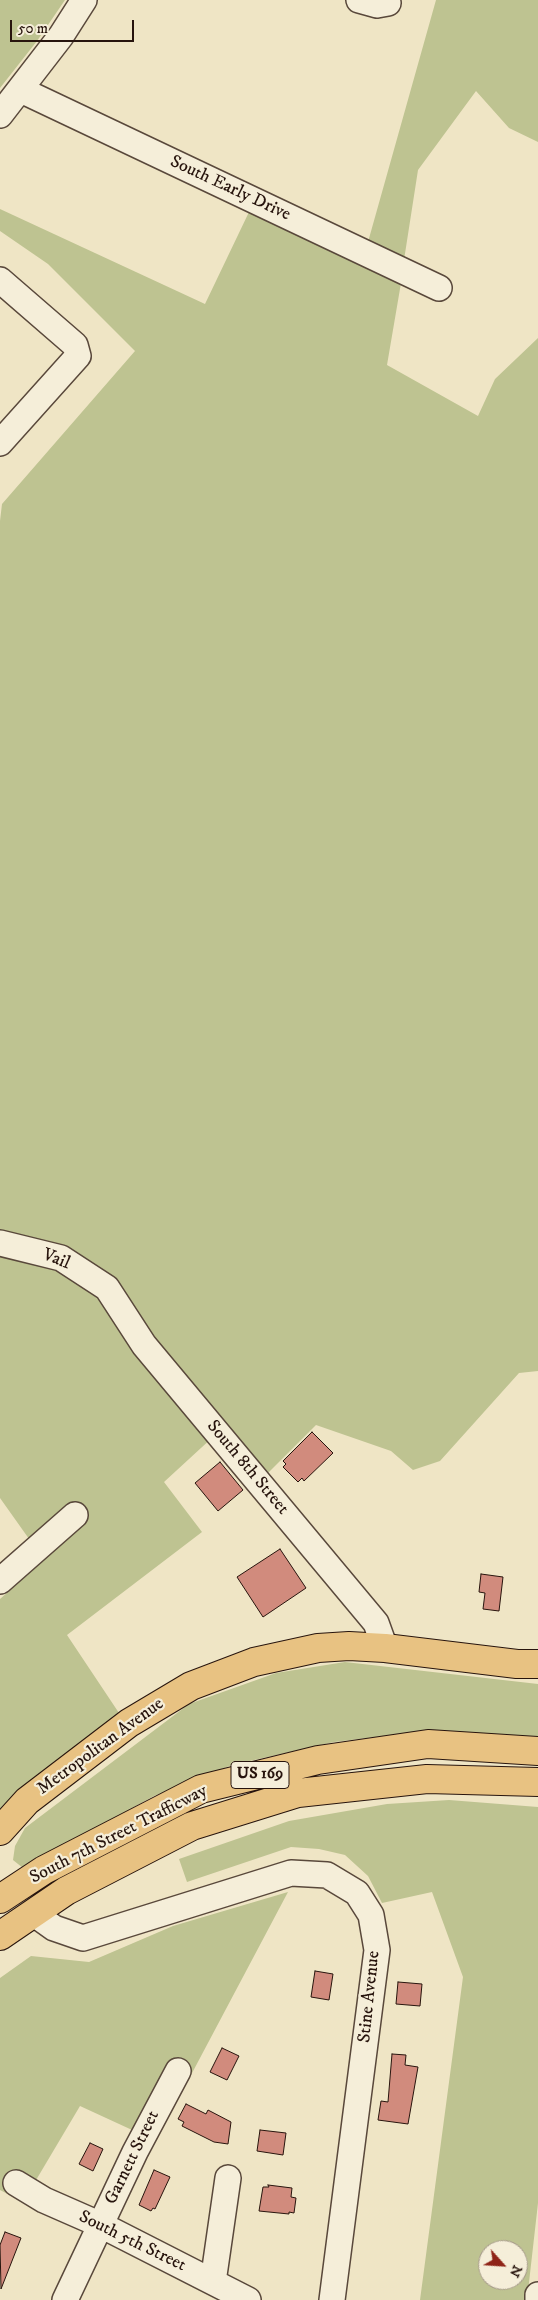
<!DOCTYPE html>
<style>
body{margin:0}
#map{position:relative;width:538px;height:2300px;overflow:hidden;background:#efe5c5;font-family:"IM FELL DW Pica",serif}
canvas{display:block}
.north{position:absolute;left:478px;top:2240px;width:50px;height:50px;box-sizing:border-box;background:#f5eed9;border:1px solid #a39787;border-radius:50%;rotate:116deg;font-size:14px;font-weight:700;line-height:20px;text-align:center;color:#27140d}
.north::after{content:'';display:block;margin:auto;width:18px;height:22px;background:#8f2418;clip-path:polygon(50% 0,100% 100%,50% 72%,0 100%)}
.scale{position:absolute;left:10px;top:20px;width:124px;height:22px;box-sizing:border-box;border:2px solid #27140d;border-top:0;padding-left:6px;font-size:15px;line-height:18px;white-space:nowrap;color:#27140d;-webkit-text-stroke:4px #f5eed9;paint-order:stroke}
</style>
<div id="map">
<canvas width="538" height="2300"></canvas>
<div class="north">N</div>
<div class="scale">50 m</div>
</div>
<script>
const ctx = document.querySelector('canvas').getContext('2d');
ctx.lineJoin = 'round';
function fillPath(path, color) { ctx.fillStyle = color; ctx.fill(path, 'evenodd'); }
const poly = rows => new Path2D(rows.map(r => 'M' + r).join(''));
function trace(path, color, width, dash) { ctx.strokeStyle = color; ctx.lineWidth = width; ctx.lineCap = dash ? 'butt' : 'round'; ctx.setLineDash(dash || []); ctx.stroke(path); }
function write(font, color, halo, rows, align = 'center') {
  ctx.font = font + ' "IM FELL DW Pica",serif'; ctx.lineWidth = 4.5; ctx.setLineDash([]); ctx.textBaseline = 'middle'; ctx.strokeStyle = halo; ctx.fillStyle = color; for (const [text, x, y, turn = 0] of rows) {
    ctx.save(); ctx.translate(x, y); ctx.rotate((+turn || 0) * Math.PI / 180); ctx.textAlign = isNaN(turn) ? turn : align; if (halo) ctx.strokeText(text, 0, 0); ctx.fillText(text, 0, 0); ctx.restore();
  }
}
fillPath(poly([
 [0,0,65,0,37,41,0,88],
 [436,0,538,0,538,142,509,128,476,91,418,170,404,260,368,242],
 [0,209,205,304,249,212,401,283,387,365,478,416,495,379,538,338,538,1371,519,1373,440,1461,413,1470,391,1451,316,1425,267,1474,226,1425,164,1482,202,1532,67,1635,119,1713,0,1809,0,1599,44,1560,0,1498,0,521,2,504,135,351,48,264,0,231],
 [345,1662,538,1684,538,1737,417,1732,334,1742,232,1765,154,1796,23,1868,13,1860,15,1846,25,1828,189,1704,276,1673],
 [449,1800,538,1807,538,2203,527,2300,420,2300,463,1977,432,1892,382,1903,368,1876,345,1855,319,1849,291,1847,187,1882,179,1859,289,1821,387,1804],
 [488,2250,518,2250,518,2280,488,2280],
 [288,1892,156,2141,80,2106,23,2202,0,2190,0,1978,31,1956,89,1962,173,1926]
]), '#bec391');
const building = poly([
 [312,1432,333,1453,304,1481,302,1478,298,1482,283,1467,286,1464,283,1461,312,1432],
 [220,1462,243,1490,218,1511,195,1483,220,1462],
 [280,1549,306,1588,263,1617,237,1577,280,1549],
 [481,1574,503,1577,499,1611,483,1609,485,1593,479,1592,481,1574],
 [315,1971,333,1974,329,2000,311,1997,315,1971],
 [398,1982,422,1984,420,2006,396,2004,398,1982],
 [222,2048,239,2056,227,2080,210,2072,222,2048],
 [392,2054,406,2055,405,2065,418,2067,408,2124,378,2120,381,2101,388,2102,392,2054],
 [186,2104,206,2114,208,2110,231,2122,228,2144,214,2142,182,2126,184,2122,178,2119,186,2104],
 [260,2130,286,2133,283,2155,257,2151,260,2130],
 [90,2143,103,2149,93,2171,79,2164,90,2143],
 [154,2170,170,2177,155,2209,153,2208,151,2211,139,2205,154,2170],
 [268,2185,292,2188,291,2197,296,2198,294,2213,289,2212,289,2214,259,2211,263,2187,269,2187,268,2185],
 [5,2232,21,2238,1,2289,0,2245,5,2232]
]);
fillPath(building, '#d18b7d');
trace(building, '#27140d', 1);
const minor = poly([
 [359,0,377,5,388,3],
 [21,90,439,288],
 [0,115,61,36,84,0],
 [0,280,75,345,78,356,0,443],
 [0,1243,61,1258,107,1288,144,1345,376,1623,385,1648],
 [0,1581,75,1515],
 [33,1913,54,1928,83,1938,291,1873,327,1875,357,1893,371,1915,377,1950,332,2300],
 [16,2183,44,2200,101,2225,248,2300],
 [213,2282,228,2178],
 [65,2300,135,2152,178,2071],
 [538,2300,538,2295]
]);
const major = poly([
 [0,1831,27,1801,129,1723,191,1686,254,1662,318,1648,349,1646,385,1648,517,1664,538,1664],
 [0,1899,44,1870,201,1789,318,1760,428,1744,538,1751],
 [0,1936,66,1891,192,1826,298,1793,427,1779,538,1782]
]);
trace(minor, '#59483b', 28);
trace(major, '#27140d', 30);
trace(minor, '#f5eed9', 25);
trace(major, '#e8c282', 28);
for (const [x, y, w] of [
 [260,1775,58]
]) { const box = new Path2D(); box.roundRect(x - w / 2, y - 13.5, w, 27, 4); ctx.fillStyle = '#f5eed9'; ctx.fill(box); trace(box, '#27140d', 1); }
write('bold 16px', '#27140d', null, [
 ["US 169",260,1775]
]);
write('18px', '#27140d', '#f5eed9', [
 ["South Early Drive",230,189,25],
 ["Vail",56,1260,22],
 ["South 8th Street",247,1468,50],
 ["Metropolitan Avenue",101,1747,-36],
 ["South 7th Street Trafficway",119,1835,-27],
 ["Stine Avenue",370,1997,-84],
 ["Garnett Street",133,2158,-64],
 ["South 5th Street",132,2242,26]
]);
</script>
